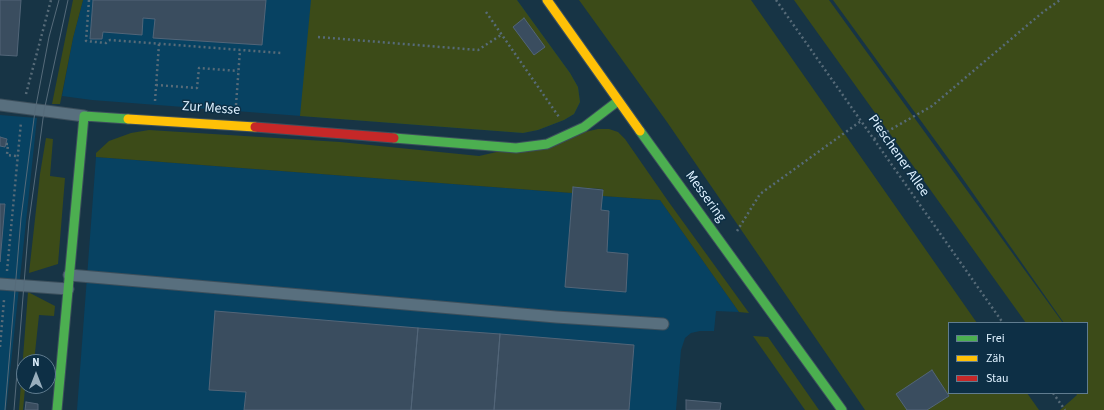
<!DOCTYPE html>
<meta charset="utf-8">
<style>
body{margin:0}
#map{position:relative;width:1104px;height:410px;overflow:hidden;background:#173445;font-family:"Source Sans 3",sans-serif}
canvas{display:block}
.legend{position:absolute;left:948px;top:322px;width:140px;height:72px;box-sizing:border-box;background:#0d2f45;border:1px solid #607c8f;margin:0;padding:5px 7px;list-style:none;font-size:12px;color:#ddf0fe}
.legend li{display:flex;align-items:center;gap:8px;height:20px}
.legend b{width:20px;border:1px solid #607c8f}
.north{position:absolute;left:16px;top:354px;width:40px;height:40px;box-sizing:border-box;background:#0d2f45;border:1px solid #607c8f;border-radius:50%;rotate:0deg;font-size:11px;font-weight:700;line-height:16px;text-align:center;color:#ddf0fe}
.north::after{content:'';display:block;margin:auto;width:14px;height:18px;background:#98aebd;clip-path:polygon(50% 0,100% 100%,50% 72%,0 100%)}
</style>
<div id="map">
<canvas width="1104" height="410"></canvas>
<ul class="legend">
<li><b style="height:5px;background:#4caf50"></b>Frei</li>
<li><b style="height:5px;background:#ffc107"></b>Zäh</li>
<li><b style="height:5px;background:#c62828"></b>Stau</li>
</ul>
<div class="north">N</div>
</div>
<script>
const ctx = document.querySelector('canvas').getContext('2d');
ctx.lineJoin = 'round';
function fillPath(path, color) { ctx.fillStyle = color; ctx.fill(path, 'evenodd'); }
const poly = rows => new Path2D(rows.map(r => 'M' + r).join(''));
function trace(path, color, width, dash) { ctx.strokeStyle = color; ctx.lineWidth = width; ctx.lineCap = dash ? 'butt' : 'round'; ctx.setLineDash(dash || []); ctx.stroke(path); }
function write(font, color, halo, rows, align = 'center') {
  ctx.font = font + ' "Source Sans 3",sans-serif'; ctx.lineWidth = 3; ctx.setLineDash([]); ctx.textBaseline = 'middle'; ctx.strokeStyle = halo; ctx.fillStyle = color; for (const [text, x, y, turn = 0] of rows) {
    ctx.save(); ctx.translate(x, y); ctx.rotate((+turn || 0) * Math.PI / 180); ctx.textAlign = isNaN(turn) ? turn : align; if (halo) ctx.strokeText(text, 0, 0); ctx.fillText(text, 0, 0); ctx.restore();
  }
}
fillPath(poly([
 [83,0,517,0,570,73,578,87,580,102,574,114,564,120,538,130,523,133,92,100,62,96,73,38],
 [0,115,37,118,6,410,0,410],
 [96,157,572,193,573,187,603,190,603,196,660,200,739,312,716,311,714,331,700,331,691,333,685,338,681,350,676,410,77,410]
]), '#074262');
fillPath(poly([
 [73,0,83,0,73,38,60,104,52,104],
 [311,0,517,0,570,73,578,87,580,102,574,114,564,120,538,130,523,133,300,116],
 [579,0,751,0,977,323,949,323,949,393,1027,393,1039,410,865,410,667,122],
 [794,0,829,0,1063,323,1026,323],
 [833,0,1104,0,1104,410,1060,410,1077,395,1076,393,1087,393,1087,323,1064,323,956,169],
 [598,129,609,129,618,132,625,139,668,201,749,313,739,312,660,200,603,196,603,189,573,187,572,193,96,157,96,153,109,141,131,133,149,130,340,142,479,156],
 [46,138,53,139,50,176,65,178,58,264,29,273,40,174],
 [28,292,55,306,54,316,39,315,34,362,24,362,24,386,32,386,32,388,25,388,23,410,19,410],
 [753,336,768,337,819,410,805,410]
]), '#3c4b18');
const building = poly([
 [0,0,21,0,17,56,0,55,0,0],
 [93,0,266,0,262,45,153,38,155,19,143,18,142,35,103,32,102,39,90,39,93,0],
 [524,18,545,47,534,55,513,27,524,18],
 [0,137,7,139,5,147,0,146,0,137],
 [573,187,603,190,601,210,609,211,607,252,628,254,626,292,565,287,573,187],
 [0,204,5,204,0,262,0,204],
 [215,311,418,328,411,410,244,410,246,392,209,390,215,311],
 [418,328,500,334,494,410,411,410,418,328],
 [500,334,634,345,629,410,494,410,500,334],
 [932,370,949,396,927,410,907,410,896,394,932,370],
 [686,400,721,403,720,410,686,410,686,400],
 [26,402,38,404,38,410,25,410,26,402]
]);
fillPath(building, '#3a4d5f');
trace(building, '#526578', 1);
const lane = poly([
 [0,105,84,116],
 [69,275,556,317,663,324],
 [0,284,68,289]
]);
const fast = poly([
 [640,131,842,410],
 [394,138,516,148,547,144,584,127,618,101],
 [57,410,84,116,128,119]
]);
const slow = poly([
 [547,0,640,131],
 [128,119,255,127]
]);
const jam = poly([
 [255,127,394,138]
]);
trace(lane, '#3c4f5c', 13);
trace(fast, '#3c4f5c', 11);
trace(slow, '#3c4f5c', 11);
trace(jam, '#3c4f5c', 11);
trace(poly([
 [89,0,86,41,106,43,110,40,281,53],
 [776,0,1003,323],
 [486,12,559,117],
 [318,37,478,50,501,35],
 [156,85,197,88,199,68,238,71],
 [26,94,51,0],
 [155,101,159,44],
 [236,105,240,50],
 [874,139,932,106,1043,12,1060,0],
 [6,144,8,144,7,155,17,156],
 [737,231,760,194,861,121],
 [7,271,21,122],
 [0,347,4,300],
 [1053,393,1065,410]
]), '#576b78', 2.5, [2, 3]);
trace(lane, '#586f7e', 11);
trace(fast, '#4caf50', 9);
trace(slow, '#ffc107', 9);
trace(jam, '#c62828', 9);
trace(poly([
 [5,410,21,218,29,156,35,111,49,37,59,0],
 [14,410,29,221,38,156,44,111,68,0]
]), '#566b7a', 1);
write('14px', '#ddf0fe', '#0d2f45', [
 ["Zur Messe",211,109,4],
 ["Pieschener Allee",898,156,55],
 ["Messering",705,197,54]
]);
</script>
